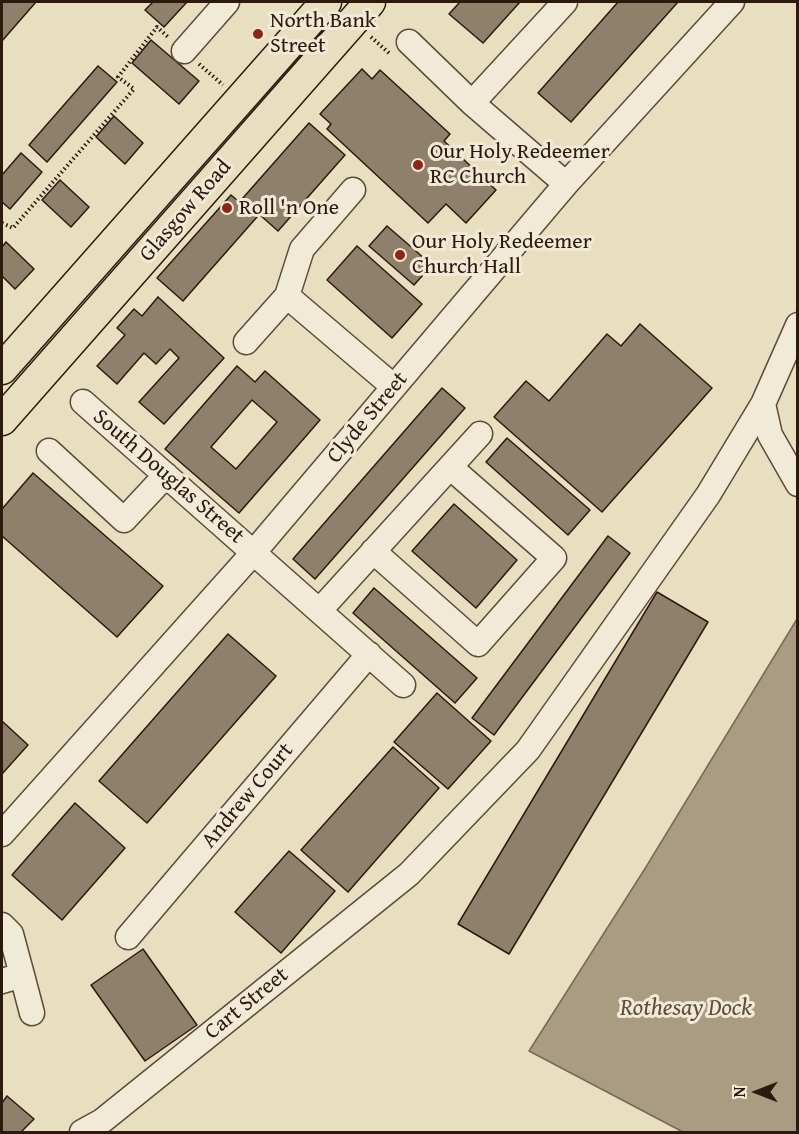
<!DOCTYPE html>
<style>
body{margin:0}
#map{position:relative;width:799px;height:1134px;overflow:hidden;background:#e8dfc0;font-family:"Gentium Book Plus",serif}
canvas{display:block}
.frame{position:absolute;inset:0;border:3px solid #2e190e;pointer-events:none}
.north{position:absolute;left:727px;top:1062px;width:60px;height:60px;-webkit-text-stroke:4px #f0ead6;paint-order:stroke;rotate:270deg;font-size:16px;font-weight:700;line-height:24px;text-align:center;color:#2e190e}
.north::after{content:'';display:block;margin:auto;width:21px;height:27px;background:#2e190e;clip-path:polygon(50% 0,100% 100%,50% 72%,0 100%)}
</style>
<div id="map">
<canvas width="799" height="1134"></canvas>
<div class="frame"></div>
<div class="north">N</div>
</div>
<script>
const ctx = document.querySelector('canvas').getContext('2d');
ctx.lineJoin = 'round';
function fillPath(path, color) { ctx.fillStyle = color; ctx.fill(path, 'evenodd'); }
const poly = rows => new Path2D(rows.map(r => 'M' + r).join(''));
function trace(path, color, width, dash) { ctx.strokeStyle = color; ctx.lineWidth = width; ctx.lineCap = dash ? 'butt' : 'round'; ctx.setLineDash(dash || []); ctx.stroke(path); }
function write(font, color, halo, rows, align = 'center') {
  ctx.font = font + ' "Gentium Book Plus",serif'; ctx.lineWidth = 6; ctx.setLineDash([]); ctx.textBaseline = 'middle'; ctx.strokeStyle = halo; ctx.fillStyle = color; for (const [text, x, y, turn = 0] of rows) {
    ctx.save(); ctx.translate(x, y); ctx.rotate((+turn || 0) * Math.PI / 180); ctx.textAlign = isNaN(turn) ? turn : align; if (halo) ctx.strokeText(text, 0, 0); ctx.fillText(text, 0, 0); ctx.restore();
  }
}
const water = poly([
 [797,619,797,1132,683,1132,529,1051,646,867,797,619]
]);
fillPath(water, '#a99c83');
trace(water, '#786854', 1.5);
const building = poly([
 [2,2,36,2,2,41,2,2],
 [153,2,187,2,164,27,145,10,153,2],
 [460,2,520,2,483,43,449,14,460,2],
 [618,2,678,2,571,122,538,93,618,2],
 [151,40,199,81,179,104,132,63,151,40],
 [98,66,117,82,47,162,29,145,98,66],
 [362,69,372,79,380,70,450,134,444,141,496,190,466,223,446,204,428,223,327,129,331,124,320,114,362,69],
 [114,116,143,143,125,164,96,137,114,116],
 [309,123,345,155,278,231,242,199,309,123],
 [21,153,42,172,10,209,2,202,2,175,21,153],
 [60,180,89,207,71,227,42,200,60,180],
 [231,195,257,217,183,301,157,278,231,195],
 [387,226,432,265,414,285,369,246,387,226],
 [6,242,34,269,15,289,2,276,2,247,6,242],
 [357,246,422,304,392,338,327,280,357,246],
 [158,297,224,358,164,424,139,402,179,358,170,349,156,364,144,353,117,384,97,366,125,335,117,328,134,309,142,316,158,297],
 [640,324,712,388,602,512,494,417,526,381,549,401,607,334,621,346,640,324],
 [237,366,255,382,265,371,320,420,239,513,165,449,237,366],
 [252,400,277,422,236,469,211,447,252,400],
 [442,388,465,408,315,579,293,559,442,388],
 [507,438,590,510,568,535,486,462,507,438],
 [33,473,163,586,117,637,2,536,2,509,33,473],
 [454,504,517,560,476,608,412,551,454,504],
 [608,536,630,553,494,735,472,718,608,536],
 [374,588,477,678,455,703,353,613,374,588],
 [657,592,708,622,509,954,458,924,657,592],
 [228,634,276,676,147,823,99,781,228,634],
 [437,693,491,741,448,789,394,742,437,693],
 [2,721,28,745,2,774,2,721],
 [393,747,439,788,348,892,301,850,393,747],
 [75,803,125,848,62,920,12,875,75,803],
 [289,851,335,891,281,953,235,912,289,851],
 [143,949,197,1025,145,1061,91,985,143,949],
 [7,1096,34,1119,21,1132,2,1132,2,1103,7,1096]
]);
fillPath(building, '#8f806b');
trace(building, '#2e190e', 1.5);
const minor = poly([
 [409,42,472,103,566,184],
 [184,51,227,2],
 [472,103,565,2],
 [287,296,394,387],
 [798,325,763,404,770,435,798,484],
 [246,342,287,296,302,249,353,190],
 [83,402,403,685],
 [49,451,124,520,166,475],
 [373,551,478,644,554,558,450,467],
 [320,610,480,434],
 [2,834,254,552,566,184,732,2],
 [2,925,11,934,22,975,2,981],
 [128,937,369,654],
 [22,975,32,1013],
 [82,1132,102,1121,409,874,528,750,708,495,763,404]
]);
const major = poly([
 [2,369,326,2],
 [2,420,370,2]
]);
trace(minor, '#5c4a3a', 27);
trace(major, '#2e190e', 33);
trace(poly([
 [371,37,390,54],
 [199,64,223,85],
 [2,223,13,228,134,89,118,77,157,27,169,38]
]), '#2e190e', 4, [1.5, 3]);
trace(minor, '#f0ead6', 24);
trace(major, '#e8dfc0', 30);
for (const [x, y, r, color] of [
 [258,34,6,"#8f2418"],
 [418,165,6,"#8f2418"],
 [227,208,6,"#8f2418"],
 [400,255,6,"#8f2418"]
]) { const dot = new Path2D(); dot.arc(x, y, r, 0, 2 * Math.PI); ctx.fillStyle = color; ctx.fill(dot); trace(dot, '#f0ead6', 2); }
write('22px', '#2e190e', '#f0ead6', [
 ["North Bank",270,21],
 ["Street",270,46],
 ["Our Holy Redeemer",430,152],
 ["RC Church",430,177],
 ["Roll 'n One",239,208],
 ["Our Holy Redeemer",412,242],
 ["Church Hall",412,267]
], 'left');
write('22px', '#2e190e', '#f0ead6', [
 ["Glasgow Road",186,211,-49],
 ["Clyde Street",368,418,-50],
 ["South Douglas Street",168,477,41],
 ["Andrew Court",248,796,-50],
 ["Cart Street",247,1004,-39]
]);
write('italic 24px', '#5f4d3d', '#f0ead6', [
 ["Rothesay Dock",686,1009]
]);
</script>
